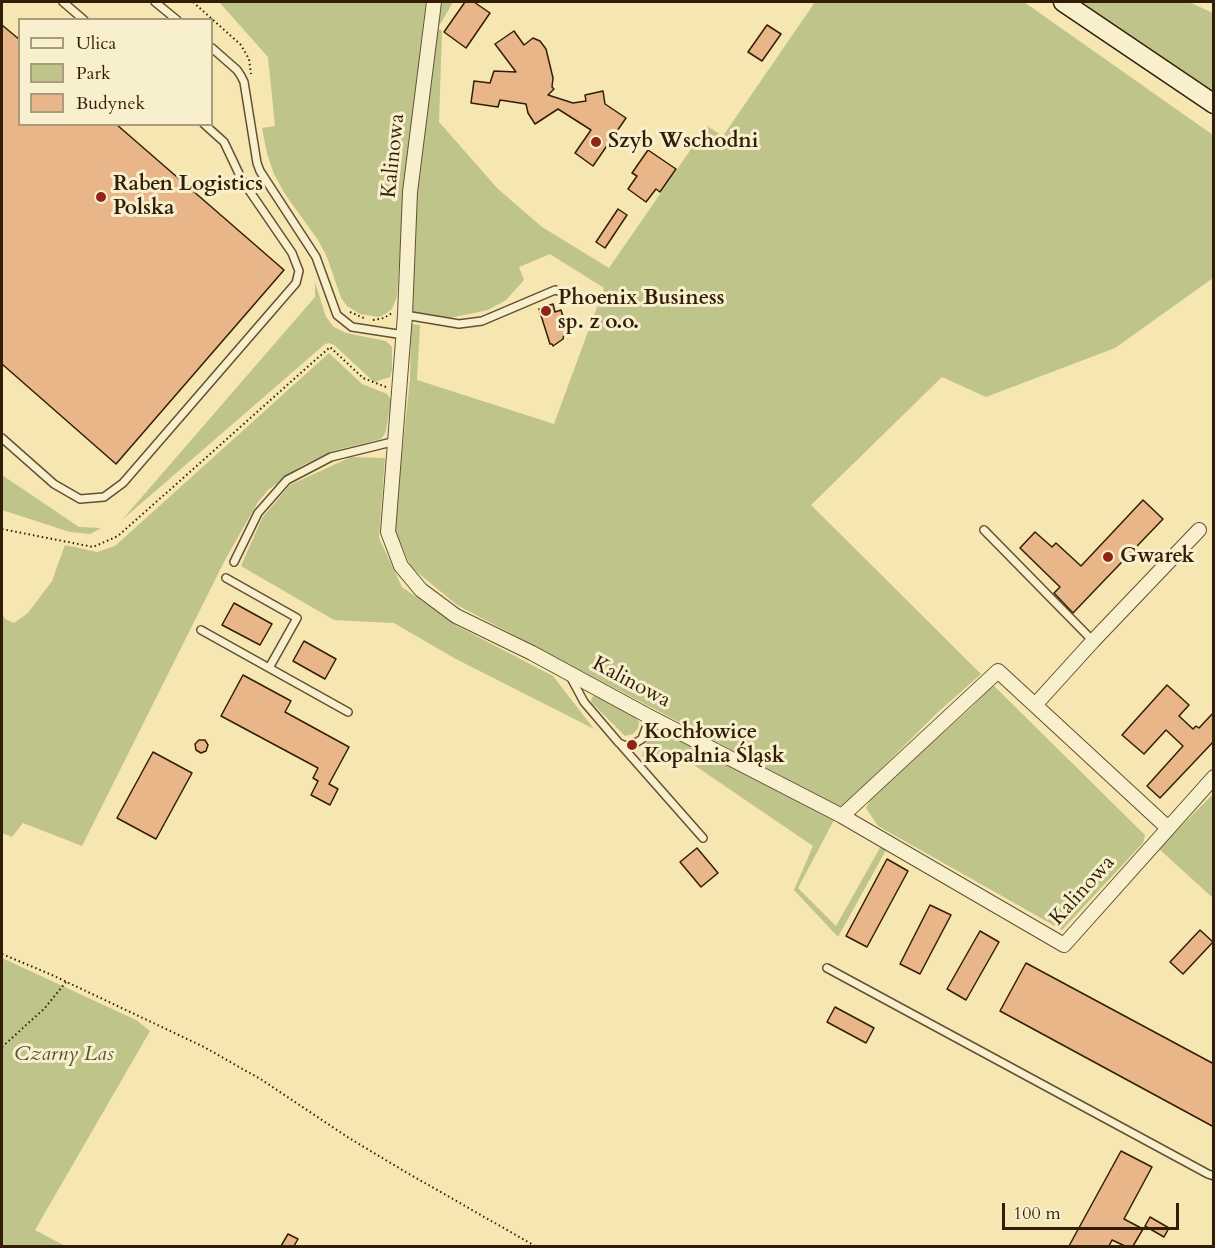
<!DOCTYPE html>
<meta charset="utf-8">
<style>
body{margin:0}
#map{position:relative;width:1215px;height:1248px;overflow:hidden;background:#f5e6b2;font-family:Cardo,serif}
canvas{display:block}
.frame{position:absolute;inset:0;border:3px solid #321e07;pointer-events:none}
.legend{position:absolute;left:18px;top:18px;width:195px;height:108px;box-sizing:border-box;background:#f8efcd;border:2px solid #a99b7e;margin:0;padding:8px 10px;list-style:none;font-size:18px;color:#321e07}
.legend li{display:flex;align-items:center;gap:12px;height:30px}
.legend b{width:30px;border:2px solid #a99b7e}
.scale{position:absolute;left:1002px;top:1203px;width:177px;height:27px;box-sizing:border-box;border:3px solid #321e07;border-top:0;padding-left:8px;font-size:18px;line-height:21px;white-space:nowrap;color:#321e07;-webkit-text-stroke:4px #f8efcd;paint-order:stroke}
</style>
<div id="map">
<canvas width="1215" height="1248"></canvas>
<div class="frame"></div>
<ul class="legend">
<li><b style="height:8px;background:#f8efcd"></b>Ulica</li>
<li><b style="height:16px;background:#bfc48a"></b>Park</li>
<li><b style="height:16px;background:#e9b689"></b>Budynek</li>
</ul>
<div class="scale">100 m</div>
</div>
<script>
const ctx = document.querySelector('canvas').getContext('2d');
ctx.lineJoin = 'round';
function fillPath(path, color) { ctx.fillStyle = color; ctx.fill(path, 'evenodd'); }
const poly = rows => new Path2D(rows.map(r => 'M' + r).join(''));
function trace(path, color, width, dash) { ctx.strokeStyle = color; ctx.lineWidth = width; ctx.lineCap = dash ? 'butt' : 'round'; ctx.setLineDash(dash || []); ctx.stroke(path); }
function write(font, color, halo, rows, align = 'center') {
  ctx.font = font + ' Cardo,serif'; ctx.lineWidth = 6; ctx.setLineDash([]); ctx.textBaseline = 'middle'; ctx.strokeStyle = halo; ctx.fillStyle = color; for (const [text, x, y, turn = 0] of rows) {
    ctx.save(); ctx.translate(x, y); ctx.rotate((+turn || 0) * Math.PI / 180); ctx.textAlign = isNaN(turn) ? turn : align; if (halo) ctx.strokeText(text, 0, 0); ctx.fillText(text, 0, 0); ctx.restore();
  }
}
fillPath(poly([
 [219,2,426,2,405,174,397,296,392,309,385,314,379,317,360,314,347,306,341,298,327,257,318,240,285,194,274,174,267,154,262,128,275,126,268,57],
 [438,2,453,2,438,28,442,31,439,122,498,189,542,227,609,268,707,126,723,136,815,2,1024,2,1213,135,1213,278,1115,348,986,397,942,377,811,505,981,674,937,713,842,808,457,605,411,567,394,528,410,379,411,324,420,325,417,380,554,424,604,288,550,254,519,267,524,280,506,300,488,310,450,318,411,312,414,192],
 [1075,2,1189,2,1213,13,1213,96],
 [315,282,326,317,334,327,346,333,386,341,392,347,392,370,390,377,374,382,334,345,329,343,325,344,122,520,315,297],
 [329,353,362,384,387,394,391,400,386,431,384,435,381,439,333,451,301,466,268,490,258,502,226,558,82,846,23,823,12,837,2,833,2,614,5,619,14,623,28,613,52,581,65,545,97,552,115,546],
 [351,457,385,458,379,538,402,587,457,626,553,676,594,729,454,658,394,623,334,620,241,566,262,518,290,485],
 [2,475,79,527,101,528,90,534,70,532,2,510],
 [993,685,1145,835,1143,843,1062,930,878,826,866,808,873,795,971,708],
 [597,695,634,715,639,722,638,728,633,734,625,736,593,704,591,701,592,697],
 [658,732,665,732,834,820,798,888,836,926,881,846,886,850,838,937,794,890,813,846,672,750,660,762,648,754,642,757,643,750,648,740,654,733],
 [1213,794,1213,898,1159,849],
 [2,958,136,1020,150,1031,35,1230,65,1246,2,1246]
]), '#bfc48a');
const building = poly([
 [465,2,474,2,490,13,466,48,444,32,465,2],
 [2,25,20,40,20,124,116,124,284,270,116,464,2,364,2,25],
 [767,25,781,34,762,61,748,52,767,25],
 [514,31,524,45,533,38,540,41,546,49,553,78,552,87,554,89,548,95,573,103,586,101,585,95,603,91,605,104,626,118,593,166,575,153,591,130,558,109,535,124,528,113,526,104,500,100,498,107,471,103,474,81,490,83,494,71,516,72,495,44,514,31],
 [648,150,676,169,660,192,656,189,646,202,628,189,637,176,632,173,648,150],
 [618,209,627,215,605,248,596,242,618,209],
 [553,304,555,312,561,310,565,323,568,322,571,332,564,334,563,339,553,346,552,344,550,344,539,309,553,304],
 [1143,500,1163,519,1073,613,1054,593,1060,587,1020,548,1035,532,1052,547,1056,543,1081,566,1143,500],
 [234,603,272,624,260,645,222,625,234,603],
 [304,641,336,659,325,679,293,661,304,641],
 [243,675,291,701,285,712,349,747,329,784,338,789,330,805,311,795,318,781,313,778,318,768,221,716,243,675],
 [1167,685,1189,705,1179,716,1193,729,1196,726,1199,728,1214,712,1214,741,1160,798,1147,786,1183,746,1166,730,1144,754,1122,735,1167,685],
 [199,740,205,740,208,745,206,751,201,753,196,750,195,744,199,740],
 [153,752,192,773,156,839,117,818,153,752],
 [697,848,718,873,701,887,680,862,697,848],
 [887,859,908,871,867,947,846,936,887,859],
 [930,905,951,915,920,974,900,964,930,905],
 [1200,930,1213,942,1183,974,1170,962,1200,930],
 [980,931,999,942,966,1000,947,989,980,931],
 [1026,963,1214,1064,1214,1127,1000,1011,1026,963],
 [835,1007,874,1028,866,1043,827,1022,835,1007],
 [1121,1151,1152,1167,1124,1219,1143,1229,1133,1246,1125,1246,1112,1240,1109,1246,1069,1246,1121,1151],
 [1150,1217,1169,1228,1164,1237,1145,1226,1150,1217],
 [288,1234,298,1239,294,1246,281,1246,288,1234]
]);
fillPath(building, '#e9b689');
trace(building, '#321e07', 1.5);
const lane = poly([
 [63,2,84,20],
 [155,2,177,20],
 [212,48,237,70,241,76,244,82,257,163,260,171,316,257,337,315,352,327,404,335],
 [405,315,459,324,482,321,555,290,588,301],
 [2,438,54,484,80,499,104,497,123,483,296,283,299,271,292,253,242,180,224,142,204,124],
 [984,530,1093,641],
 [234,562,258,513,287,480,331,457,396,441],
 [226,578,297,618,269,668],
 [201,630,348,712],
 [570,676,584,702,619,743,626,746,632,745,642,739,650,717],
 [621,745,703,838],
 [827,968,1208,1174,1214,1176]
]);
const street = poly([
 [434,2,410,192,405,315,388,532,401,566,421,590,456,616,532,653,650,717,842,816,1064,945,1214,777],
 [1035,705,1093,641,1199,530],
 [842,816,998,671,1168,828]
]);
const secondary = poly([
 [1063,2,1214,104]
]);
trace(lane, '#635032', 10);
trace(street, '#635032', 16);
trace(secondary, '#321e07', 21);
trace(poly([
 [193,2,241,45,249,59,251,74],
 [350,312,364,318],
 [373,320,384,318,392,313],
 [2,529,93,547,118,536,330,347,363,378,386,387],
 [2,954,52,975,204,1047,262,1080,349,1138,404,1171,535,1246],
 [2,1047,45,1008,66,982]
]), '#321e07', 2, [1.5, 3]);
trace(lane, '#f8efcd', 7);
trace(street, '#f8efcd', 14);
trace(secondary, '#f8efcd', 18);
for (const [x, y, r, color] of [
 [596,142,6,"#8f2418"],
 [101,197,6,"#8f2418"],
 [546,311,6,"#8f2418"],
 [1108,557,6,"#8f2418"],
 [632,745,6,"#8f2418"]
]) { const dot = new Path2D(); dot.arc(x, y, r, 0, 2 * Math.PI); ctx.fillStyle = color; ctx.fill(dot); trace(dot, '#f8efcd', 2); }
write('bold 21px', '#321e07', '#f8efcd', [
 ["Szyb Wschodni",608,142],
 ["Raben Logistics",113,185],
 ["Polska",113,209],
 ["Phoenix Business",558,299],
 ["sp. z o.o.",558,323],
 ["Gwarek",1120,557],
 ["Kochłowice",644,733],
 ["Kopalnia Śląsk",644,757]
], 'left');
write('21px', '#321e07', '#f8efcd', [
 ["Kalinowa",394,156,-84],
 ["Kalinowa",631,683,28],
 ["Kalinowa",1083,891,-48]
]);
write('italic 21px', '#5c502e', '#f8efcd', [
 ["Czarny Las",64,1055]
]);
</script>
